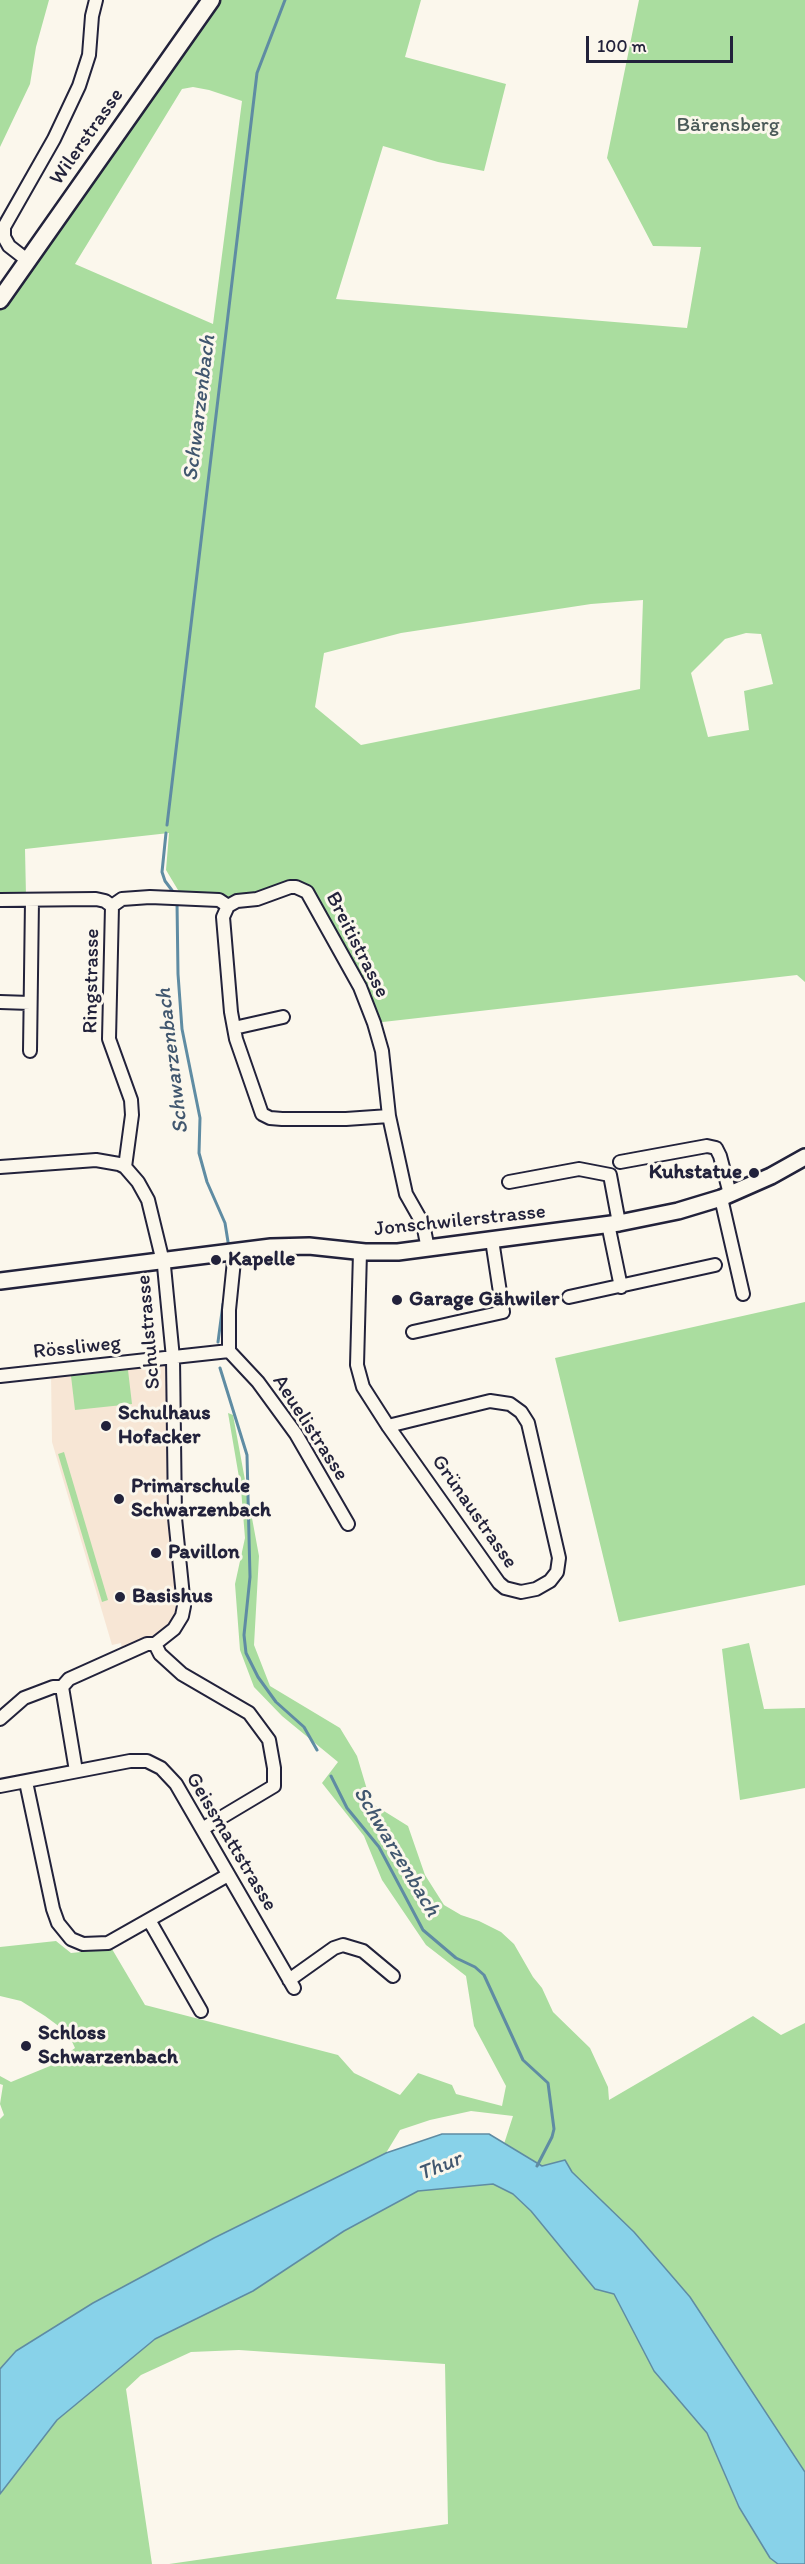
<!DOCTYPE html>
<meta charset="utf-8">
<style>
body{margin:0}
#map{position:relative;width:805px;height:2564px;overflow:hidden;background:#fbf7ec;font-family:Itim,sans-serif}
canvas{display:block}
.scale{position:absolute;left:586px;top:36px;width:147px;height:27px;box-sizing:border-box;border:3px solid #22223b;border-top:0;padding-left:8px;font-size:18px;line-height:21px;white-space:nowrap;color:#22223b;-webkit-text-stroke:4px #fbf7ec;paint-order:stroke}
</style>
<div id="map">
<canvas width="805" height="2564"></canvas>
<div class="scale">100 m</div>
</div>
<script>
const ctx = document.querySelector('canvas').getContext('2d');
ctx.lineJoin = 'round';
function fillPath(path, color) { ctx.fillStyle = color; ctx.fill(path, 'evenodd'); }
const poly = rows => new Path2D(rows.map(r => 'M' + r).join(''));
function trace(path, color, width, dash) { ctx.strokeStyle = color; ctx.lineWidth = width; ctx.lineCap = dash ? 'butt' : 'round'; ctx.setLineDash(dash || []); ctx.stroke(path); }
function write(font, color, halo, rows, align = 'center') {
  ctx.font = font + ' Itim,sans-serif'; ctx.lineWidth = 6; ctx.setLineDash([]); ctx.textBaseline = 'middle'; ctx.strokeStyle = halo; ctx.fillStyle = color; for (const [text, x, y, turn = 0] of rows) {
    ctx.save(); ctx.translate(x, y); ctx.rotate((+turn || 0) * Math.PI / 180); ctx.textAlign = isNaN(turn) ? turn : align; if (halo) ctx.strokeText(text, 0, 0); ctx.fillText(text, 0, 0); ctx.restore();
  }
}
fillPath(poly([
 [129,1364,169,1364,179,1609,173,1622,157,1636,147,1637,122,1649,121,1643,112,1645,52,1442,51,1374]
]), '#f7e6d5');
fillPath(poly([
 [0,0,49,0,36,47,30,84,0,147],
 [211,0,421,0,405,57,506,84,484,171,438,162,383,146,336,299,687,328,701,247,653,246,607,158,639,0,805,0,805,982,797,975,374,1023,302,889,226,899,181,895,166,870,169,833,25,849,26,896,0,897,0,300],
 [193,87,209,90,242,101,213,324,75,264,182,89],
 [643,600,640,689,361,745,315,707,324,653,401,633,591,604],
 [746,633,761,634,773,684,744,691,749,730,708,737,691,673,725,639],
 [805,1302,805,1585,619,1622,555,1358],
 [128,1370,132,1404,75,1410,71,1376],
 [228,1413,233,1415,259,1556,254,1645,270,1686,340,1728,357,1756,371,1803,408,1826,425,1875,444,1905,461,1915,479,1921,501,1932,514,1944,533,1977,542,1988,553,2012,590,2048,608,2087,609,2100,753,2016,781,2035,805,2023,805,2472,690,2297,634,2232,572,2172,565,2160,542,2166,504,2144,513,2116,471,2111,430,2120,400,2130,386,2153,214,2238,93,2303,16,2351,0,2369,0,2119,4,2115,0,2104,3,2085,0,2084,0,2076,11,2082,50,2066,75,2048,68,2033,45,2016,21,2001,0,1996,0,1947,56,1941,71,1953,112,1949,145,2005,338,2055,354,2073,400,2095,418,2073,452,2085,456,2094,502,2106,506,2086,474,2026,466,1976,426,1945,382,1880,364,1836,322,1783,338,1762,282,1716,254,1687,240,1650,235,1584,245,1538,241,1489],
 [64,1452,108,1600,102,1602,58,1454],
 [749,1643,764,1709,805,1708,805,1788,740,1800,722,1649],
 [483,2184,493,2184,513,2194,531,2211,595,2289,614,2294,654,2371,707,2433,739,2508,770,2558,778,2564,169,2564,448,2524,445,2364,239,2350,191,2352,141,2375,126,2389,152,2564,0,2564,0,2494,9,2481,57,2420,155,2339,253,2291,344,2231,418,2191]
]), '#aadd9f');
const water = poly([
 [442,2134,489,2134,542,2166,565,2160,572,2172,634,2232,690,2297,805,2472,805,2564,778,2564,770,2558,739,2507,707,2433,654,2371,614,2294,595,2289,531,2211,513,2194,493,2184,418,2191,344,2231,253,2291,155,2339,57,2420,0,2494,0,2369,16,2351,93,2303,214,2238,386,2153,442,2134]
]);
fillPath(water, '#88d2e9');
trace(water, '#5f8ca3', 1.5);
trace(poly([
 [167,825,257,73,285,0],
 [166,833,162,872,165,881,174,893],
 [177,902,178,974,182,1029,200,1118,199,1153,207,1182,225,1223,229,1248],
 [218,1342,223,1304],
 [220,1368,247,1455,250,1577,244,1635,246,1653,258,1677,276,1702,304,1727,317,1750],
 [331,1776,347,1808,379,1847,423,1930,456,1958,475,1967,484,1975,523,2060,548,2083,554,2129,552,2137,537,2166]
]), '#5f8ca3', 3);
const minor = poly([
 [27,260,9,246,4,237,4,227,54,139,79,86,89,55,92,16,96,0],
 [0,900,96,899,105,901,112,906],
 [112,906,122,899,150,897,219,900,228,906,237,901,257,899,290,887,296,887,307,892,360,987,374,1023,382,1051,389,1116,406,1194,423,1224,428,1249],
 [112,906,109,1039,131,1100,132,1115,125,1167],
 [228,906,223,917,231,1012,236,1039,262,1114,270,1118,282,1119,346,1119,389,1116],
 [0,1002,30,1003],
 [234,1028,283,1017],
 [30,1051,32,900],
 [620,1162,707,1146,716,1148,720,1156,730,1194],
 [0,1167,96,1160,119,1164,125,1167,138,1182,148,1200,164,1266,173,1358,175,1518,184,1606,182,1616,174,1629,155,1644,147,1644,69,1679,62,1687],
 [509,1182,579,1169,610,1175,619,1223],
 [721,1198,743,1294],
 [608,1224,621,1287],
 [235,1251,229,1310,229,1351,258,1382,296,1434,348,1524],
 [360,1252,357,1365,363,1387,388,1426,499,1583,505,1588,521,1592,536,1589,550,1581,557,1572,559,1558,528,1423,521,1412,510,1404,490,1401,388,1426],
 [569,1297,715,1265],
 [413,1332,503,1312,492,1240],
 [0,1376,229,1351],
 [155,1644,160,1654,182,1674,249,1713,269,1740,274,1768,274,1786,202,1829],
 [62,1687,76,1771],
 [0,1719,24,1698,53,1687,62,1687],
 [26,1782,53,1909,58,1923,71,1939,83,1944,108,1943,228,1875],
 [0,1786,130,1761,147,1761,161,1768,176,1784,294,1988],
 [149,1920,201,2011],
 [289,1980,334,1948,343,1945,363,1951,393,1976]
]);
const tertiary = poly([
 [0,1281,271,1247,309,1246,365,1252,398,1252,619,1223,678,1211,721,1198,771,1176,805,1157]
]);
const secondary = poly([
 [0,300,211,0]
]);
trace(minor, '#22223b', 16);
trace(tertiary, '#22223b', 20);
trace(secondary, '#22223b', 21);
trace(minor, '#fbf7ec', 12);
trace(tertiary, '#fbf7ec', 15);
trace(secondary, '#fbf7ec', 16);
for (const [x, y, r, color] of [
 [754,1173,6,"#22223b"],
 [216,1260,6,"#22223b"],
 [397,1300,6,"#22223b"],
 [106,1426,6,"#22223b"],
 [119,1499,6,"#22223b"],
 [156,1553,6,"#22223b"],
 [120,1597,6,"#22223b"],
 [26,2046,6,"#22223b"]
]) { const dot = new Path2D(); dot.arc(x, y, r, 0, 2 * Math.PI); ctx.fillStyle = color; ctx.fill(dot); trace(dot, '#fbf7ec', 2); }
write('21px', '#4b5a59', '#fbf7ec', [
 ["Bärensberg",728,126]
]);
write('21px', '#22223b', '#fbf7ec', [
 ["Wilerstrasse",87,137,-55],
 ["Breitistrasse",357,945,63],
 ["Ringstrasse",92,981,-89],
 ["Jonschwilerstrasse",460,1221,-6],
 ["Schulstrasse",149,1332,-95],
 ["Rössliweg",77,1348,-6],
 ["Aeuelistrasse",310,1428,57],
 ["Grünaustrasse",474,1512,55],
 ["Geissmattstrasse",231,1842,59]
]);
write('bold 21px', '#22223b', '#fbf7ec', [
 ["Kuhstatue",742,1173,"right"],
 ["Kapelle",228,1260],
 ["Garage Gähwiler",409,1300],
 ["Schulhaus",118,1414],
 ["Hofacker",118,1438],
 ["Primarschule",131,1487],
 ["Schwarzenbach",131,1511],
 ["Pavillon",168,1553],
 ["Basishus",132,1597],
 ["Schloss",38,2034],
 ["Schwarzenbach",38,2058]
], 'left');
write('italic 22px', '#41576f', '#fbf7ec', [
 ["Schwarzenbach",200,408,-83],
 ["Schwarzenbach",173,1061,-97],
 ["Schwarzenbach",396,1852,59],
 ["Thur",440,2167,-22]
]);
</script>
